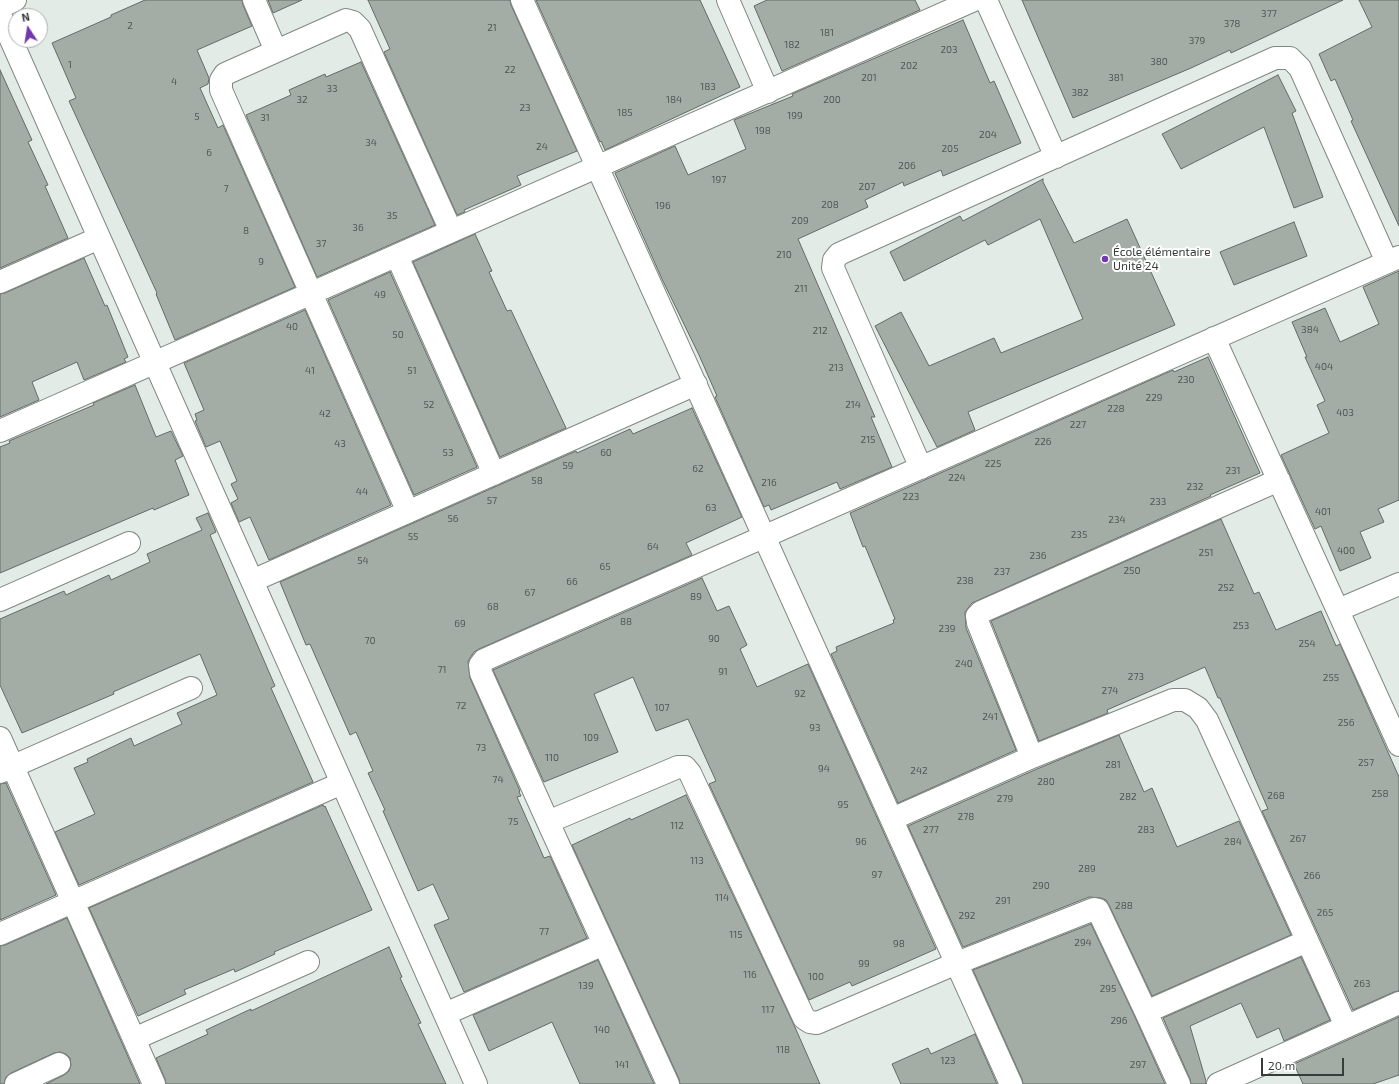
<!DOCTYPE html>
<meta charset="utf-8">
<style>
body{margin:0}
#map{position:relative;width:1399px;height:1084px;overflow:hidden;background:#e2ebe5;font-family:"Exo 2",sans-serif}
canvas{display:block}
.north{position:absolute;left:8px;top:8px;width:40px;height:40px;box-sizing:border-box;background:#fff;border:1px solid #afb1b0;border-radius:50%;rotate:348deg;font-size:11px;font-weight:700;line-height:16px;text-align:center;color:#383c39}
.north::after{content:'';display:block;margin:auto;width:14px;height:18px;background:#7437ad;clip-path:polygon(50% 0,100% 100%,50% 72%,0 100%)}
.scale{position:absolute;left:1261px;top:1058px;width:83px;height:18px;box-sizing:border-box;border:2px solid #383c39;border-top:0;padding-left:5px;font-size:12px;line-height:14px;white-space:nowrap;color:#383c39;-webkit-text-stroke:3px #fff;paint-order:stroke}
</style>
<div id="map">
<canvas width="1399" height="1084"></canvas>
<div class="north">N</div>
<div class="scale">20 m</div>
</div>
<script>
const ctx = document.querySelector('canvas').getContext('2d');
ctx.lineJoin = 'round';
function fillPath(path, color) { ctx.fillStyle = color; ctx.fill(path, 'evenodd'); }
const poly = rows => new Path2D(rows.map(r => 'M' + r).join(''));
function trace(path, color, width, dash) { ctx.strokeStyle = color; ctx.lineWidth = width; ctx.lineCap = dash ? 'butt' : 'round'; ctx.setLineDash(dash || []); ctx.stroke(path); }
function write(font, color, halo, rows, align = 'center') {
  ctx.font = font + ' "Exo 2",sans-serif'; ctx.lineWidth = 4; ctx.setLineDash([]); ctx.textBaseline = 'middle'; ctx.strokeStyle = halo; ctx.fillStyle = color; for (const [text, x, y, turn = 0] of rows) {
    ctx.save(); ctx.translate(x, y); ctx.rotate((+turn || 0) * Math.PI / 180); ctx.textAlign = isNaN(turn) ? turn : align; if (halo) ctx.strokeText(text, 0, 0); ctx.fillText(text, 0, 0); ctx.restore();
  }
}
const building = poly([
 [145,0,242,0,243,5,252,26,197,50,209,78,208,84,200,88,218,128,223,125,295,287,175,340,156,294,157,293,69,101,76,98,52,43,111,17,111,15,145,0],
 [268,0,302,0,273,13,268,0],
 [368,0,510,0,511,5,577,151,517,176,521,185,464,210,465,212,457,215,384,52,390,49,368,0],
 [536,0,700,0,740,87,605,150,601,141,600,142,536,0],
 [767,0,915,0,920,10,782,71,754,6,767,0],
 [1022,0,1343,0,1231,53,1230,50,1191,68,1073,118,1022,0],
 [1359,0,1399,0,1399,226,1351,121,1353,120,1335,79,1331,81,1319,54,1372,27,1359,0],
 [963,20,990,83,994,81,1021,143,943,176,941,170,904,186,903,182,865,200,868,207,798,239,875,417,871,417,892,467,840,489,837,482,771,510,769,505,764,507,715,397,717,396,699,355,662,279,615,173,675,146,688,175,746,149,734,120,793,96,792,94,963,20],
 [361,62,435,225,317,277,246,115,291,95,289,90,325,74,326,77,361,62],
 [0,70,32,140,28,142,48,185,45,186,68,238,0,268,0,70],
 [1278,75,1296,111,1292,113,1323,197,1294,208,1264,127,1181,169,1162,134,1278,75],
 [1043,179,1043,182,1074,243,1127,219,1175,325,968,412,975,430,937,447,875,326,901,312,929,366,994,338,1001,353,1083,319,1040,219,988,245,985,240,904,281,890,252,960,216,963,221,1043,179],
 [1294,222,1307,256,1234,285,1220,252,1294,222],
 [475,234,492,271,489,272,507,311,511,310,566,428,500,457,413,262,475,234],
 [84,258,105,306,107,305,128,357,124,359,126,362,84,380,77,362,32,382,39,400,0,417,0,294,5,293,84,258],
 [1399,271,1399,500,1378,509,1384,522,1360,532,1371,558,1340,571,1321,526,1315,529,1281,455,1329,433,1317,405,1325,401,1305,357,1307,357,1292,322,1325,308,1340,342,1379,324,1363,287,1399,271],
 [390,272,477,467,414,495,328,300,390,272],
 [305,310,391,505,269,560,250,517,239,522,231,503,238,499,231,484,237,481,220,441,206,447,195,421,197,420,195,414,204,410,184,363,305,310],
 [1208,357,1260,473,1210,495,1211,496,972,603,965,612,966,628,1016,750,898,803,831,654,837,651,836,647,894,623,893,620,895,619,865,546,863,547,850,513,1173,370,1174,372,1208,357],
 [135,385,156,437,171,431,183,456,175,460,189,495,154,510,153,508,0,573,0,447,10,443,9,441,94,405,93,403,135,385],
 [692,408,742,517,686,543,692,555,479,649,474,652,468,661,470,678,520,791,519,792,521,796,517,797,544,858,550,856,587,938,464,992,434,925,449,919,433,884,418,891,383,811,385,810,368,773,373,771,356,732,350,735,310,644,306,645,280,582,576,451,577,453,630,429,633,434,692,408],
 [208,513,216,532,210,535,275,686,271,688,313,782,79,885,55,832,95,814,74,768,88,762,87,759,131,738,134,746,182,724,177,713,217,695,200,654,113,692,114,694,22,733,0,685,0,619,64,591,66,595,109,575,111,580,150,562,147,554,202,530,196,518,208,513],
 [1221,519,1254,594,1259,592,1276,630,1321,611,1336,646,1340,644,1399,777,1399,991,1394,992,1353,1010,1262,811,1268,809,1220,698,1218,698,1205,667,1107,710,1108,713,1039,741,991,621,1221,519],
 [702,578,717,611,729,606,747,645,740,649,757,687,808,664,936,949,852,986,850,982,809,1000,709,784,716,781,688,719,656,731,633,677,594,694,618,752,544,782,493,670,702,578],
 [1119,735,1144,792,1152,788,1177,847,1239,821,1291,935,1152,996,1109,905,1106,900,1101,898,1089,897,963,947,908,826,1037,769,1119,735],
 [6,783,56,895,0,920,0,784,6,783],
 [686,795,794,1025,820,1084,680,1084,679,1079,572,845,630,818,631,820,686,795],
 [323,805,324,807,325,806,372,910,274,952,275,954,235,972,234,969,184,990,186,994,138,1016,89,908,323,805],
 [67,918,140,1084,46,1084,64,1075,69,1071,71,1065,70,1058,66,1054,60,1052,54,1053,11,1073,6,1077,4,1084,0,1084,0,946,5,945,67,918],
 [1091,924,1135,1017,1165,1084,1023,1084,1022,1079,973,970,1091,924],
 [389,947,402,977,400,978,421,1023,418,1024,446,1084,166,1084,165,1079,156,1058,208,1034,206,1030,251,1009,251,1011,389,947],
 [1301,957,1330,1020,1284,1041,1279,1028,1257,1038,1241,1003,1190,1026,1206,1081,1206,1084,1191,1084,1190,1079,1163,1018,1301,957],
 [598,960,654,1084,580,1084,552,1022,489,1051,473,1015,598,960],
 [1399,1017,1399,1075,1373,1084,1303,1084,1294,1064,1399,1017],
 [975,1034,997,1084,901,1084,892,1064,928,1048,931,1054,975,1034]
]);
fillPath(building, '#a4aca6');
trace(building, '#636b65', 1);
const minor = poly([
 [254,0,276,51],
 [522,0,1011,1084],
 [728,0,768,92],
 [986,0,1056,157],
 [0,15,476,1084],
 [397,256,494,474],
 [0,282,99,238],
 [1214,338,1399,745],
 [0,431,974,0],
 [921,468,833,268,834,260,839,254,1275,58,1290,58,1300,68,1387,262],
 [408,512,221,90,221,80,225,74,346,20,353,22,360,29,451,231],
 [252,581,696,384],
 [0,600,129,543],
 [1338,610,1399,584],
 [0,738,154,1084],
 [1032,757,978,623,977,616,981,612,1279,480],
 [0,772,191,688],
 [892,819,1032,757,1173,700,1185,700,1198,708,1207,720,1346,1026],
 [548,822,678,767,685,767,690,773,804,1018,810,1022,817,1023,957,963,1094,909,1098,910,1146,1012,1179,1084],
 [0,934,342,783],
 [1146,1012,1307,941],
 [445,1014,604,944],
 [134,1039,308,962],
 [16,1084,59,1064],
 [668,1084,548,822,481,673,480,665,484,660,1399,257],
 [1218,1084,1399,1003]
]);
const tertiary = poly([
 [0,7,15,0]
]);
trace(minor, '#818883', 24);
trace(tertiary, '#818883', 24);
trace(minor, '#fff', 22);
trace(tertiary, '#fff', 22);
for (const [x, y, r, color] of [
 [1105,259,4,"#7437ad"]
]) { const dot = new Path2D(); dot.arc(x, y, r, 0, 2 * Math.PI); ctx.fillStyle = color; ctx.fill(dot); trace(dot, '#fff', 1.5); }
write('10px', '#535854', null, [
 ["377",1269,14],
 ["378",1232,24],
 ["2",130,26],
 ["21",492,28],
 ["181",827,33],
 ["379",1197,41],
 ["182",792,45],
 ["203",949,50],
 ["380",1159,62],
 ["1",70,65],
 ["202",909,66],
 ["22",510,70],
 ["201",869,78],
 ["381",1116,78],
 ["4",174,82],
 ["183",708,87],
 ["33",332,89],
 ["382",1080,93],
 ["32",302,100],
 ["184",674,100],
 ["200",832,100],
 ["23",525,108],
 ["185",625,113],
 ["199",795,116],
 ["5",197,117],
 ["31",265,118],
 ["198",763,131],
 ["204",988,135],
 ["34",371,143],
 ["24",542,147],
 ["205",950,149],
 ["6",209,153],
 ["206",907,166],
 ["197",719,180],
 ["207",867,187],
 ["7",226,189],
 ["208",830,205],
 ["196",663,206],
 ["35",392,216],
 ["209",800,221],
 ["36",358,228],
 ["8",246,231],
 ["37",321,244],
 ["210",784,255],
 ["9",261,262],
 ["211",801,289],
 ["49",380,295],
 ["40",292,327],
 ["384",1310,330],
 ["212",820,331],
 ["50",398,335],
 ["404",1324,367],
 ["213",836,368],
 ["41",310,371],
 ["51",412,371],
 ["230",1186,380],
 ["229",1154,398],
 ["52",429,405],
 ["214",853,405],
 ["228",1116,409],
 ["403",1345,413],
 ["42",325,414],
 ["227",1078,425],
 ["215",868,440],
 ["226",1043,442],
 ["43",340,444],
 ["53",448,453],
 ["60",606,453],
 ["225",993,464],
 ["59",568,466],
 ["62",698,469],
 ["231",1233,471],
 ["224",957,478],
 ["58",537,481],
 ["216",769,483],
 ["232",1195,487],
 ["44",362,492],
 ["223",911,497],
 ["57",492,501],
 ["233",1158,502],
 ["63",711,508],
 ["401",1323,512],
 ["56",453,519],
 ["234",1117,520],
 ["235",1079,535],
 ["55",413,537],
 ["64",653,547],
 ["400",1346,551],
 ["251",1206,553],
 ["236",1038,556],
 ["54",363,561],
 ["65",605,567],
 ["250",1132,571],
 ["237",1002,572],
 ["238",965,581],
 ["66",572,582],
 ["252",1226,588],
 ["67",530,593],
 ["89",696,597],
 ["68",493,607],
 ["88",626,622],
 ["69",460,624],
 ["253",1241,626],
 ["239",947,629],
 ["90",714,639],
 ["70",370,641],
 ["254",1307,644],
 ["240",964,664],
 ["71",442,670],
 ["91",723,672],
 ["273",1136,677],
 ["255",1331,678],
 ["274",1110,691],
 ["92",800,694],
 ["72",461,706],
 ["107",662,708],
 ["241",990,717],
 ["256",1346,723],
 ["93",815,728],
 ["109",591,738],
 ["73",481,748],
 ["110",552,758],
 ["257",1366,763],
 ["281",1113,765],
 ["94",824,769],
 ["242",919,771],
 ["74",498,780],
 ["280",1046,782],
 ["258",1380,794],
 ["268",1276,796],
 ["282",1128,797],
 ["279",1005,799],
 ["95",843,805],
 ["278",966,817],
 ["75",513,822],
 ["112",677,826],
 ["277",931,830],
 ["283",1146,830],
 ["267",1298,839],
 ["96",861,842],
 ["284",1233,842],
 ["113",697,861],
 ["289",1087,869],
 ["97",877,875],
 ["266",1312,876],
 ["290",1041,886],
 ["114",722,898],
 ["291",1003,901],
 ["288",1124,906],
 ["265",1325,913],
 ["292",967,916],
 ["77",544,932],
 ["115",736,935],
 ["294",1083,943],
 ["98",899,944],
 ["99",864,964],
 ["116",750,975],
 ["100",816,977],
 ["263",1362,984],
 ["139",586,986],
 ["295",1108,989],
 ["117",768,1010],
 ["296",1119,1021],
 ["140",602,1030],
 ["118",783,1050],
 ["123",948,1061],
 ["141",622,1065],
 ["297",1138,1065]
]);
write('12px', '#383c39', '#fff', [
 ["École élémentaire",1113,252],
 ["Unité 24",1113,266]
], 'left');
</script>
